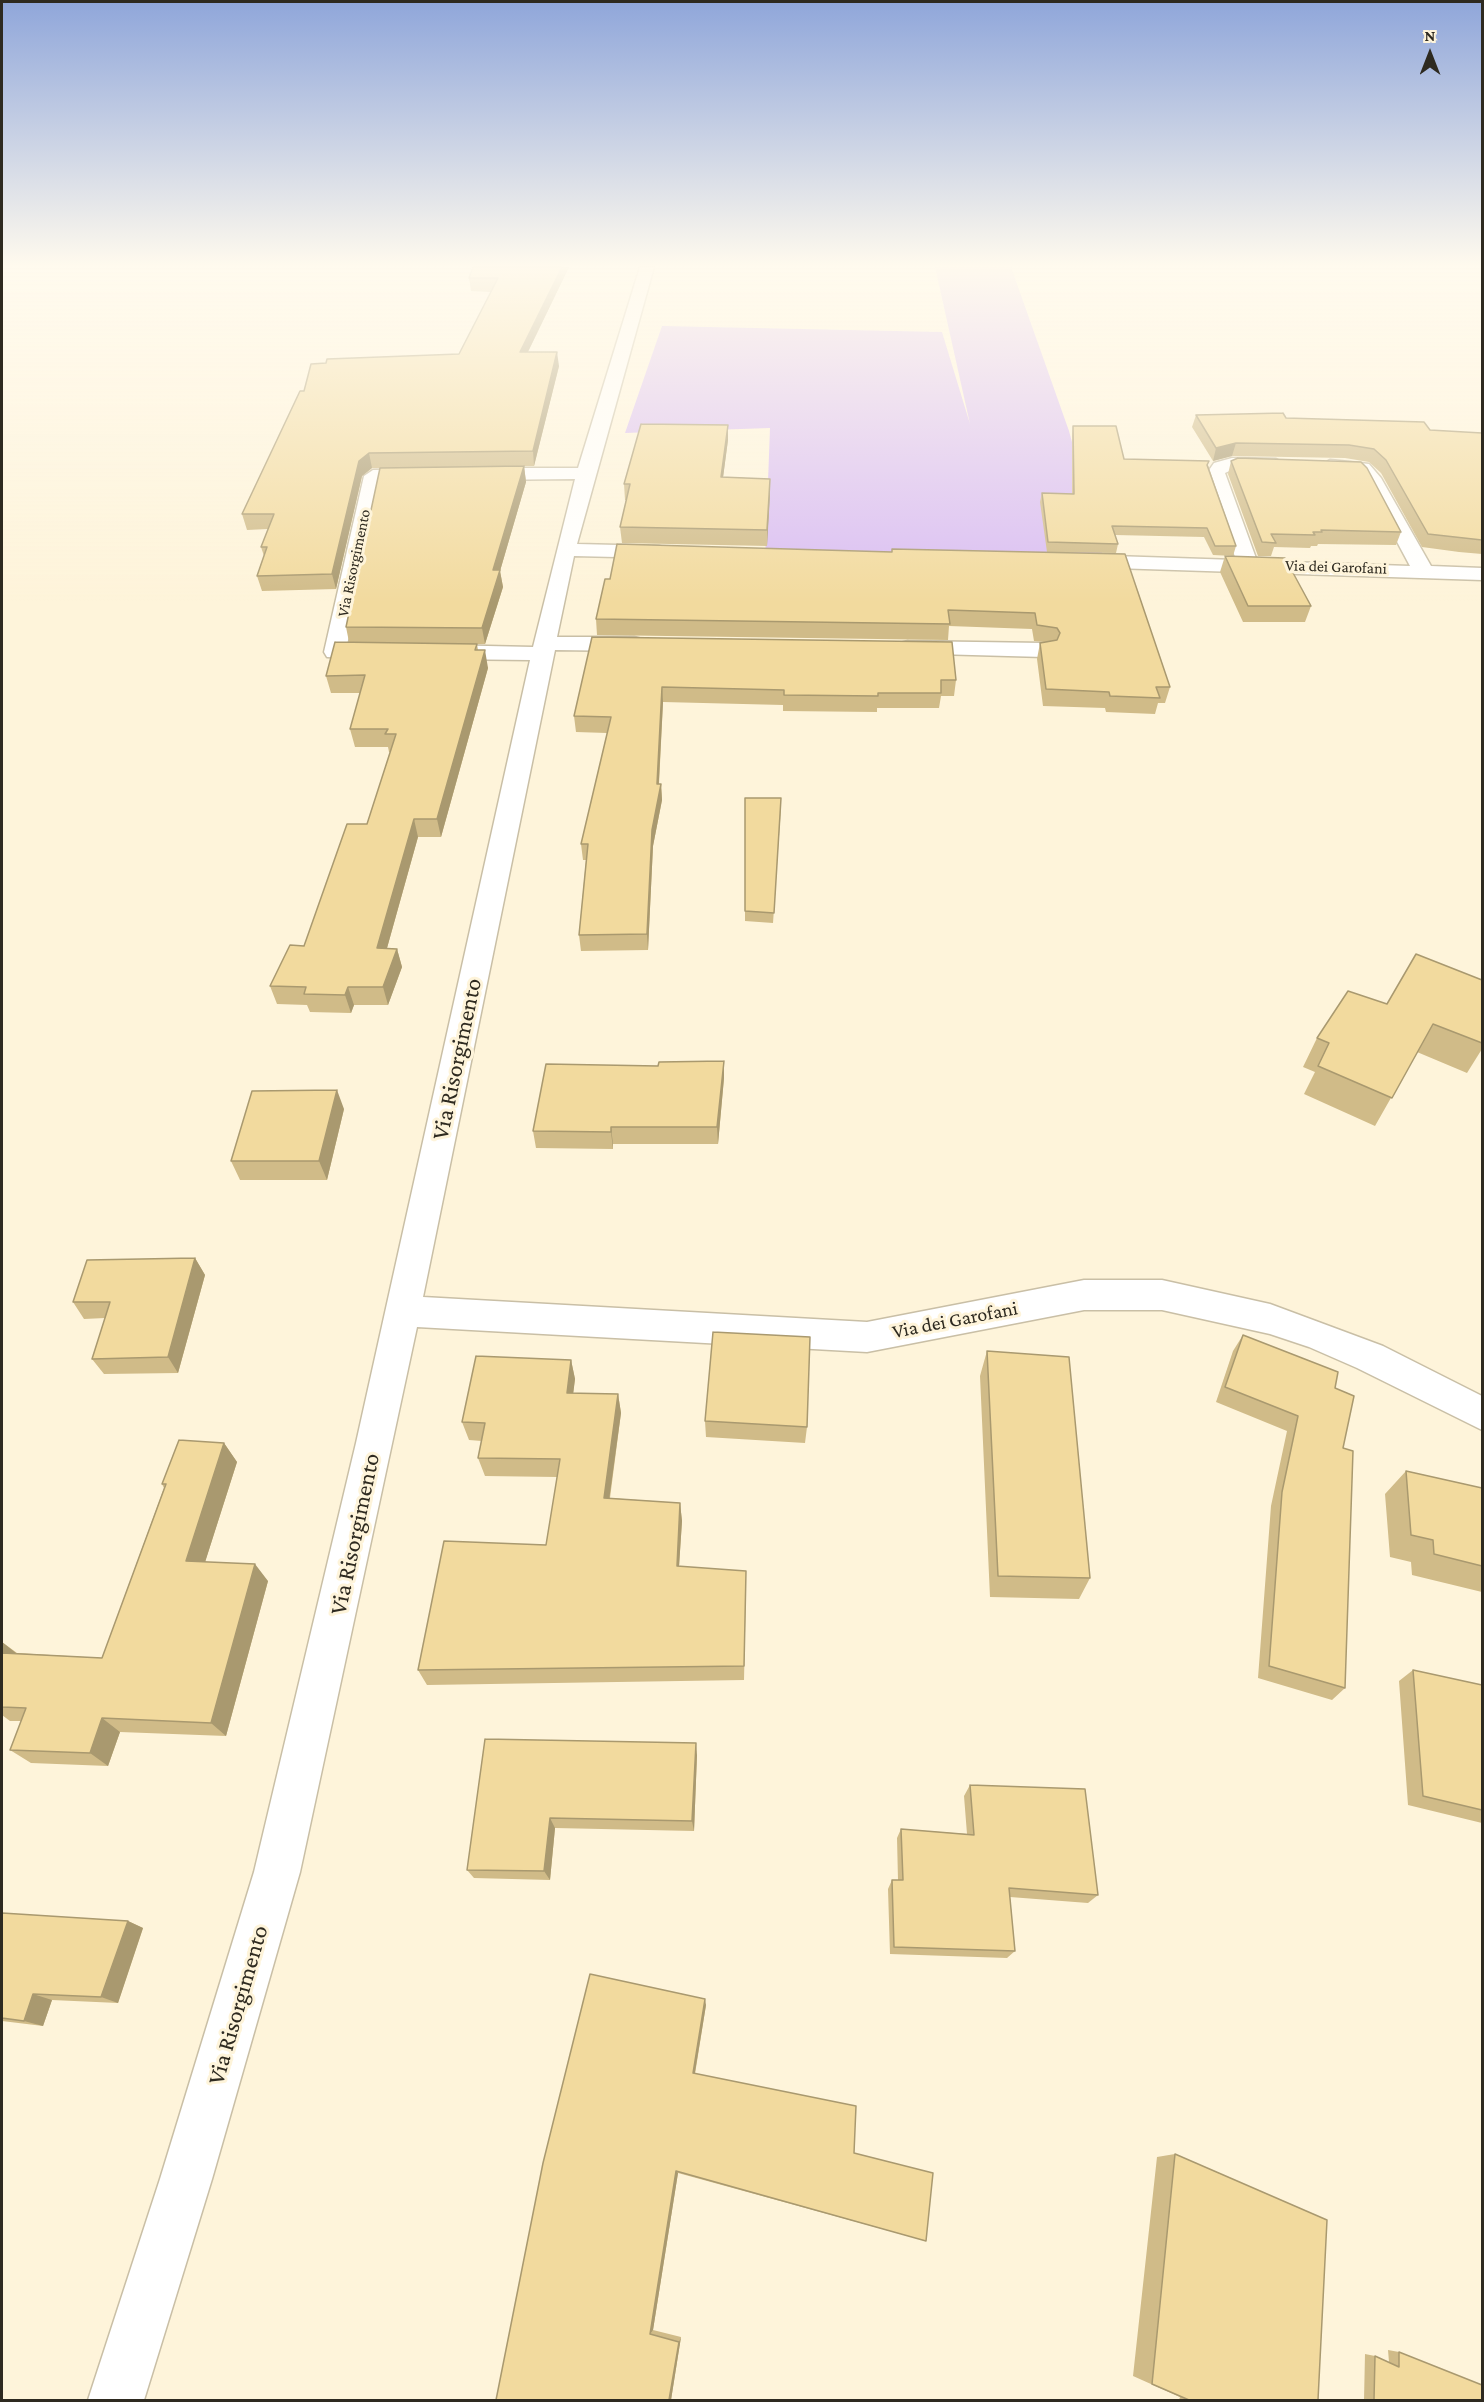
<!DOCTYPE html>
<style>
body{margin:0}
#map{position:relative;width:1484px;height:2402px;overflow:hidden;background:#fef4da;font-family:"Crimson Pro",serif}
canvas{display:block}
.frame{position:absolute;inset:0;border:3px solid #2e2a20;pointer-events:none}
.north{position:absolute;left:1400px;top:24px;width:60px;height:60px;-webkit-text-stroke:4px #fef4da;paint-order:stroke;rotate:0deg;font-size:16px;font-weight:700;line-height:24px;text-align:center;color:#2e2a20}
.north::after{content:'';display:block;margin:auto;width:21px;height:27px;background:#2e2a20;clip-path:polygon(50% 0,100% 100%,50% 72%,0 100%)}
</style>
<div id="map">
<canvas width="1484" height="2402"></canvas>
<div class="frame"></div>
<div class="north">N</div>
</div>
<script>
const ctx = document.querySelector('canvas').getContext('2d');
ctx.lineJoin = 'round';
function fillPath(path, color) { ctx.fillStyle = color; ctx.fill(path, 'evenodd'); }
const poly = rows => new Path2D(rows.map(r => 'M' + r).join(''));
function trace(path, color, width, dash) { ctx.strokeStyle = color; ctx.lineWidth = width; ctx.lineCap = dash ? 'butt' : 'round'; ctx.setLineDash(dash || []); ctx.stroke(path); }
function write(font, color, halo, rows, align = 'center') {
  ctx.font = font + ' "Crimson Pro",serif'; ctx.lineWidth = 6; ctx.setLineDash([]); ctx.textBaseline = 'middle'; ctx.strokeStyle = halo; ctx.fillStyle = color; for (const [text, x, y, turn = 0] of rows) {
    ctx.save(); ctx.translate(x, y); ctx.rotate((+turn || 0) * Math.PI / 180); ctx.textAlign = isNaN(turn) ? turn : align; if (halo) ctx.strokeText(text, 0, 0); ctx.fillText(text, 0, 0); ctx.restore();
  }
}
fillPath(poly([
 [935,267,1011,267,1069,431,1107,571,765,562,770,428,625,433,662,326,942,332,970,424]
]), '#d9bdf3');
const minor = poly([
 [640,267,654,267,577,544,659,546,666,548,669,552,666,556,659,558,574,556,557,637,634,637,642,639,645,644,642,649,634,651,555,650,423,1297,867,1322,1084,1280,1162,1280,1270,1304,1383,1346,1482,1396,1482,1430,1357,1368,1309,1347,1270,1334,1162,1310,1084,1310,867,1352,417,1327,300,1872,212,2179,144,2400,88,2400,160,2179,254,1872,356,1443,530,660,442,659,434,657,431,652,434,647,442,645,533,647,575,479,480,480,471,474,480,468,578,468,640,267],
 [1232,458,1276,459,1285,464,1276,469,1234,469,1225,473,1257,561,1410,566,1364,480,1357,473,1324,469,1321,465,1330,460,1369,464,1381,478,1431,566,1482,568,1482,580,1083,567,1076,565,1073,561,1076,557,1083,555,1236,560,1207,473,1214,463,1232,458],
 [422,469,429,471,431,475,429,479,381,481,347,645,369,645,377,647,380,652,377,657,369,659,327,657,324,652,364,476,373,470,422,469],
 [908,641,1044,643,1052,645,1055,650,1052,655,1044,657,900,653,897,648,900,643,908,641]
]);
trace(minor, '#c9bfa6', 3);
fillPath(minor, '#fff');
fillPath(poly([
 [569,267,528,352,559,366,534,466,524,466,526,482,500,571,503,587,485,644,477,644,478,650,488,668,441,837,418,837,387,948,397,949,402,967,388,1005,354,1005,351,1013,310,1012,307,1005,277,1004,270,986,304,946,367,824,390,752,389,752,388,747,355,747,350,729,360,693,331,693,326,676,349,642,346,627,380,468,372,468,362,476,336,589,262,591,257,576,264,556,261,547,268,529,247,530,242,514,304,391,459,354,491,292,471,291,469,278],
 [1196,415,1286,418,1430,430,1482,433,1482,554,1459,552,1422,547,1381,473,1369,462,1345,458,1232,456,1213,461,1192,427],
 [1073,426,1124,459,1208,465,1236,546,1233,556,1213,555,1204,537,1115,535,1118,544,1116,553,1047,552,1040,502,1042,493,1072,494,1072,435],
 [728,440,723,477,770,479,767,546,622,543,620,527,626,500,625,500,624,484],
 [1231,461,1401,532,1396,545,1318,544,1317,546,1311,546,1310,548,1274,547,1271,556,1258,556,1228,474],
 [891,552,1125,554,1170,687,1165,703,1158,703,1155,714,1106,712,1105,708,1043,706,1037,659,1040,643,1045,642,1034,641,1032,629,949,626,948,640,597,635,596,619,610,579],
 [1225,556,1311,606,1305,622,1243,622,1220,572],
 [592,637,956,680,954,696,941,696,939,708,877,708,877,712,783,711,783,705,663,702,659,784,661,784,662,800,653,846,648,950,581,951,579,935,586,860,583,860,581,844,607,733,576,732,574,716],
 [745,798,781,808,773,923,745,921],
 [1482,980,1482,1049,1467,1073,1417,1052,1375,1126,1304,1094,1315,1072,1303,1067,1317,1038,1387,1004],
 [724,1061,724,1078,718,1144,613,1144,613,1149,536,1148,533,1131,658,1066],
 [344,1109,327,1180,240,1180,231,1161],
 [195,1258,205,1275,178,1373,104,1374,92,1359,105,1318,84,1319,73,1302],
 [1243,1335,1335,1388,1343,1448,1345,1688,1332,1700,1258,1678,1271,1506,1287,1431,1216,1402,1233,1351],
 [987,1351,1090,1578,1079,1599,990,1597,980,1376],
 [571,1360,575,1379,573,1393,618,1394,621,1413,610,1498,680,1503,682,1521,679,1566,746,1587,744,1680,427,1685,418,1670,546,1545,557,1477,485,1476,478,1458,482,1441,469,1440,462,1422],
 [705,1421,807,1427,805,1443,706,1437],
 [224,1443,237,1462,205,1562,268,1581,226,1736,120,1732,108,1766,31,1763,10,1750,21,1721,10,1721,2,1715,2,1642,17,1653,102,1658,164,1488,162,1484],
 [1406,1471,1482,1488,1482,1592,1412,1575,1411,1562,1390,1557,1385,1494],
 [1413,1670,1482,1685,1482,1823,1408,1805,1399,1681],
 [485,1739,697,1755,694,1831,555,1828,550,1880,474,1878,467,1870],
 [970,1785,1098,1895,1088,1903,1010,1897,1015,1951,1007,1958,890,1954,888,1889,892,1880,898,1880,897,1838,901,1829,967,1834,964,1796],
 [2,1913,128,1921,143,1928,118,2003,52,2000,43,2026,2,2021],
 [706,2005,695,2074,854,2153,926,2241,678,2173,653,2330,681,2337,671,2400,496,2400],
 [1175,2154,1318,2400,1179,2400,1180,2397,1133,2376,1157,2157],
 [1388,2350,1399,2352,1482,2400,1364,2400,1365,2354,1375,2356,1389,2362]
]), '#d0bb88');
fillPath(poly([
 [562,267,569,267,521,366,520,352],
 [557,352,559,366,534,466,533,451],
 [728,425,728,440,721,493,721,477],
 [1236,443,1232,456,1213,461,1216,448],
 [369,453,372,468,362,476,336,589,332,574,359,461],
 [524,466,526,482,500,571,503,587,485,644,482,628,493,570],
 [770,479,770,495,767,546,767,530],
 [485,650,488,668,441,837,437,819],
 [662,687,663,702,658,798,661,784,662,800,653,846,648,950,647,934,652,830,657,784],
 [414,819,418,837,382,966,377,948],
 [397,949,402,967,388,1005,383,987],
 [348,987,354,1005,351,1013,345,995],
 [724,1061,724,1078,718,1144,717,1127],
 [337,1090,344,1109,327,1180,319,1161],
 [611,1127,613,1144,613,1149,611,1132],
 [195,1258,205,1275,178,1373,168,1357],
 [571,1360,575,1379,571,1412,567,1393],
 [618,1394,621,1413,607,1515,604,1498],
 [224,1443,237,1462,200,1578,186,1561],
 [680,1503,682,1521,678,1582,677,1566],
 [255,1564,268,1581,226,1736,211,1723],
 [2,1642,21,1657,2,1655],
 [102,1718,120,1732,108,1766,90,1753],
 [696,1743,697,1755,694,1831,692,1821],
 [550,1818,555,1828,550,1880,544,1871],
 [128,1921,143,1928,118,2003,101,1997],
 [33,1994,52,2000,43,2026,24,2021],
 [705,1999,706,2005,694,2078,693,2073],
 [676,2171,678,2173,653,2330,650,2334],
 [681,2337,671,2400,669,2400,679,2342]
]), '#a9996f');
const building = poly([
 [473,267,562,267,520,352,557,352,533,451,369,453,359,461,332,574,257,576,267,547,261,547,274,514,242,514,300,391,304,391,311,364,326,363,327,359,459,354,498,278,469,278,473,267],
 [1283,413,1286,418,1424,422,1430,430,1482,433,1482,540,1428,534,1386,460,1374,449,1349,445,1236,443,1216,448,1196,415,1283,413],
 [641,424,728,425,721,477,770,479,767,530,620,527,630,484,624,484,641,424],
 [1073,426,1116,426,1124,459,1209,461,1207,465,1236,546,1215,546,1207,528,1112,526,1118,544,1048,542,1042,493,1074,494,1073,426],
 [1238,458,1361,462,1367,468,1401,532,1321,530,1322,532,1313,532,1315,535,1271,534,1276,543,1262,542,1231,461,1238,458],
 [524,466,493,570,500,570,482,628,346,627,380,468,524,466],
 [617,544,892,552,892,549,1125,554,1170,687,1156,687,1160,698,1110,696,1109,692,1046,689,1040,643,1057,640,1060,633,1057,628,1037,625,1035,613,948,610,950,624,596,619,605,579,610,579,617,544],
 [1225,556,1285,558,1311,606,1248,606,1225,556],
 [592,637,952,642,956,680,941,680,941,693,878,693,878,696,784,695,784,690,662,687,657,784,661,784,652,830,647,934,579,935,588,844,581,844,611,717,574,716,592,637],
 [335,642,477,644,475,650,485,650,437,819,414,819,377,948,397,949,383,987,348,987,345,995,304,994,306,987,270,986,290,945,304,946,347,824,367,824,396,734,385,734,388,729,350,729,365,675,326,676,335,642],
 [745,798,781,798,774,913,745,911,745,798],
 [1416,954,1482,980,1482,1043,1433,1024,1392,1098,1318,1066,1329,1043,1317,1038,1348,991,1387,1004,1416,954],
 [724,1061,717,1127,611,1127,611,1132,533,1131,546,1064,658,1066,659,1062,724,1061],
 [337,1090,319,1161,231,1161,252,1091,337,1090],
 [195,1258,168,1357,92,1359,110,1302,73,1302,87,1260,195,1258],
 [713,1332,810,1337,807,1427,705,1421,713,1332],
 [1243,1335,1338,1372,1335,1388,1354,1396,1343,1448,1353,1451,1345,1688,1269,1666,1282,1492,1298,1416,1225,1387,1243,1335],
 [987,1351,1069,1357,1090,1578,998,1576,987,1351],
 [476,1356,571,1360,567,1393,618,1394,604,1498,680,1503,677,1566,746,1571,744,1666,418,1670,444,1541,546,1545,560,1459,478,1458,485,1423,462,1422,476,1356],
 [179,1440,224,1443,186,1561,255,1564,211,1723,102,1718,90,1753,10,1750,26,1708,2,1707,2,1653,102,1658,166,1484,162,1484,179,1440],
 [1406,1471,1482,1488,1482,1566,1434,1554,1433,1540,1411,1535,1406,1471],
 [1413,1670,1482,1685,1482,1810,1423,1796,1413,1670],
 [485,1739,696,1743,692,1821,550,1818,544,1871,467,1870,485,1739],
 [970,1785,1085,1789,1098,1895,1009,1888,1015,1951,894,1947,892,1880,903,1880,901,1829,974,1835,970,1785],
 [2,1913,128,1921,101,1997,33,1994,24,2021,2,2018,2,1913],
 [590,1974,705,1999,693,2073,856,2106,854,2153,933,2173,926,2241,676,2171,650,2334,679,2342,669,2400,496,2400,543,2163,590,1974],
 [1175,2154,1327,2220,1318,2400,1189,2400,1152,2384,1175,2154],
 [1399,2352,1482,2385,1482,2400,1374,2400,1375,2356,1399,2367,1399,2352]
]);
fillPath(building, '#f2da9e');
trace(building, '#a9996f', 1.5);
const sky = ctx.createLinearGradient(0, 0, 0, 603);
sky.addColorStop(0, '#8fa6da');
sky.addColorStop(0.44, '#fffaee');
sky.addColorStop(1, '#fffaee00');
ctx.fillStyle = sky;
ctx.fillRect(0, 0, 1484, 603);
write('16px', '#2e2a20', '#fef4da', [
 ["Via Risorgimento",354,563,-78],
 ["Via dei Garofani",1336,567,2]
]);
write('20px', '#2e2a20', '#fef4da', [
 ["Via dei Garofani",955,1320,-11]
]);
write('24px', '#2e2a20', '#fef4da', [
 ["Via Risorgimento",457,1059,-78],
 ["Via Risorgimento",355,1534,-78],
 ["Via Risorgimento",238,2005,-74]
]);
</script>
